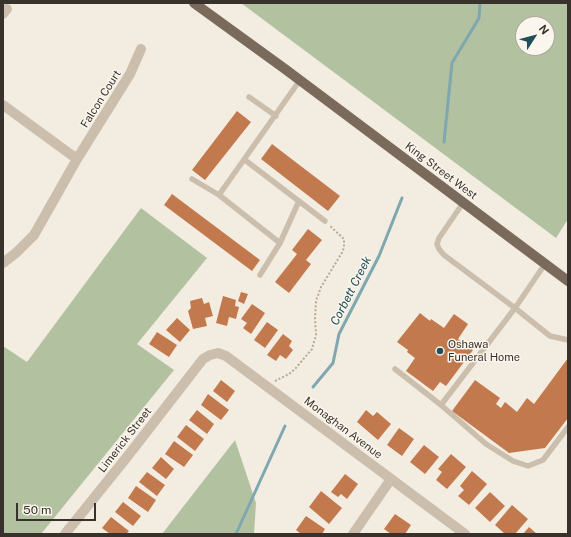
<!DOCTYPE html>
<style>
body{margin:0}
#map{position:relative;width:571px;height:537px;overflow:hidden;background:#f3ece0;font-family:"Public Sans",sans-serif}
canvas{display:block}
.frame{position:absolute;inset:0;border:4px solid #39312b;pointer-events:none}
.north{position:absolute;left:515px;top:16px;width:40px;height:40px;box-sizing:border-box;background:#faf6ed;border:1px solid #ada79f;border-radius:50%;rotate:54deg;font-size:11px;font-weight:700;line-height:16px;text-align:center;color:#39312b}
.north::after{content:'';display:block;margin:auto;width:14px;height:18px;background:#214f5a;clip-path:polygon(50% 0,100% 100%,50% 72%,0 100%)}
.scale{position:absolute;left:16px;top:503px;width:80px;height:18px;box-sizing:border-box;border:2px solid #39312b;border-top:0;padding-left:5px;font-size:12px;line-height:14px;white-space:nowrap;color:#39312b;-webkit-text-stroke:3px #faf6ed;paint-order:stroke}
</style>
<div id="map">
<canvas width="571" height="537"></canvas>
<div class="frame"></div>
<div class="north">N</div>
<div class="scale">50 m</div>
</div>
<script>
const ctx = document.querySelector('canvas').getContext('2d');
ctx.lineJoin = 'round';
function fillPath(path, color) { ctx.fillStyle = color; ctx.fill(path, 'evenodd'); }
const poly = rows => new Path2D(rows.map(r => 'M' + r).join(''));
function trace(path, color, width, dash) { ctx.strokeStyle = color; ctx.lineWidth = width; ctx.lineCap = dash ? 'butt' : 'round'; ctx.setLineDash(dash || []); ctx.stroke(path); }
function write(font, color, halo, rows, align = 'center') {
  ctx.font = font + ' "Public Sans",sans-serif'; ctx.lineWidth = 3; ctx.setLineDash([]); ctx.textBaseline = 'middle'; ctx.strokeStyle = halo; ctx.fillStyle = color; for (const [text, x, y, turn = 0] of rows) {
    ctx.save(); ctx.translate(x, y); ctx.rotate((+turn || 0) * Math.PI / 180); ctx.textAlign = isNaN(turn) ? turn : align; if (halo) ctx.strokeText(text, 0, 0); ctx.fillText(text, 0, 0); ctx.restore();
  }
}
fillPath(poly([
 [241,3,568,3,568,219,556,238],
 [523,24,547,24,547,48,523,48],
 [141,208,207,258,137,344,174,370,41,534,3,534,3,346,27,362],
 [235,440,256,503,254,534,162,534]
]), '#b2c2a0');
trace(poly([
 [444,142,452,63,479,18,480,3],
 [313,387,333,363,339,334,379,256,402,198],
 [236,534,285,426]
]), '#7fa7af', 3);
fillPath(poly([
 [237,111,251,122,205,180,192,170],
 [272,144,340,196,328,211,261,159],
 [172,194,260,260,252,271,164,205],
 [308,229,322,240,306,260,311,264,289,293,275,282,297,254,292,250],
 [241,292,248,294,244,304,238,301],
 [223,296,236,300,235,306,239,307,236,319,229,317,227,326,216,323],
 [202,298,204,304,209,302,213,316,205,318,207,326,193,329,188,311,191,308,190,301],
 [252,304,265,313,251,334,243,328,247,323,241,319],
 [420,313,430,321,431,319,444,328,454,314,468,324,458,339,473,350,446,386,440,382,433,391,406,371,415,358,407,352,408,350,397,342],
 [177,318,190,330,180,342,166,330],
 [267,322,278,330,265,348,254,340],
 [157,332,177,345,169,357,149,344],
 [283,334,292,341,289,346,293,350,286,359,280,355,276,361,267,355],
 [568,358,568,418,545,448,509,453,452,411,475,380,500,398,496,404,501,408,505,402,517,412,527,398,534,404],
 [221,380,235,391,227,402,213,391],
 [208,394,229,410,221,420,201,405],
 [197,410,214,424,207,434,189,420],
 [366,410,373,416,377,412,391,424,378,440,357,422],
 [186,425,204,439,195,451,177,437],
 [399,428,414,439,402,456,387,445],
 [174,441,193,455,184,467,165,454],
 [424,445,439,457,425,474,410,462],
 [451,454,466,467,447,489,436,480,442,472,438,469],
 [161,457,174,469,166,479,152,468],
 [472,471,487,484,469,505,458,496,464,490,460,486],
 [147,472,165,485,157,496,139,482],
 [345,474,358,484,347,499,341,494,338,497,331,492],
 [136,486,156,500,148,512,128,498],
 [321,491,342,508,329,524,309,507],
 [490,492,505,506,490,522,475,508],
 [123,502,141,516,133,526,115,512],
 [512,505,528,519,515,534,505,534,495,525],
 [395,514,411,525,405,534,391,534,384,529],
 [306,516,325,529,322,534,301,534,296,530],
 [111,517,129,531,126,534,110,534,102,528],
 [529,527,537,534,523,534]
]), '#c3794e');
trace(poly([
 [275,381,289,374,295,369,312,349,316,335,315,318,316,301,321,287,343,251,344,245,344,239,330,226]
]), '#b7a896', 2, [2, 2]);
trace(poly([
 [249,97,276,116],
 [245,160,325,221],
 [192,179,219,195,280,243],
 [219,195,300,80],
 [463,203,439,238,437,244,439,249,444,255,515,308,550,336,568,340],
 [260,275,280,243,299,201],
 [395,369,441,405,515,308,545,264],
 [441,405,486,444,513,461,528,466,543,460,568,427]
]), '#cbbeac', 5.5);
trace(poly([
 [3,14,7,9],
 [3,105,77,159],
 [3,263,17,252,34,235,77,159,130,74,141,49],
 [65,534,127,457,203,359,210,355,218,353,226,356,465,534],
 [353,534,391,479]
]), '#cbbeac', 10);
trace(poly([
 [194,3,285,69,568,281]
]), '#7a6a5c', 10);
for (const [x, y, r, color] of [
 [440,351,4,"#214f5a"]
]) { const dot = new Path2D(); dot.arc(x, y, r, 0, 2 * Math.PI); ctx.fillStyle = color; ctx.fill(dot); trace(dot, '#faf6ed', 1.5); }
write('11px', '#39312b', '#faf6ed', [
 ["Falcon Court",101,99,-58],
 ["King Street West",441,171,37],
 ["Monaghan Avenue",343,428,37],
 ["Limerick Street",125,440,-52]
]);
write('11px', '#39312b', '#faf6ed', [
 ["Oshawa",448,345],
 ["Funeral Home",448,358]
], 'left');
write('italic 12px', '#214f5a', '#faf6ed', [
 ["Corbett Creek",351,291,-63]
]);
</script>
